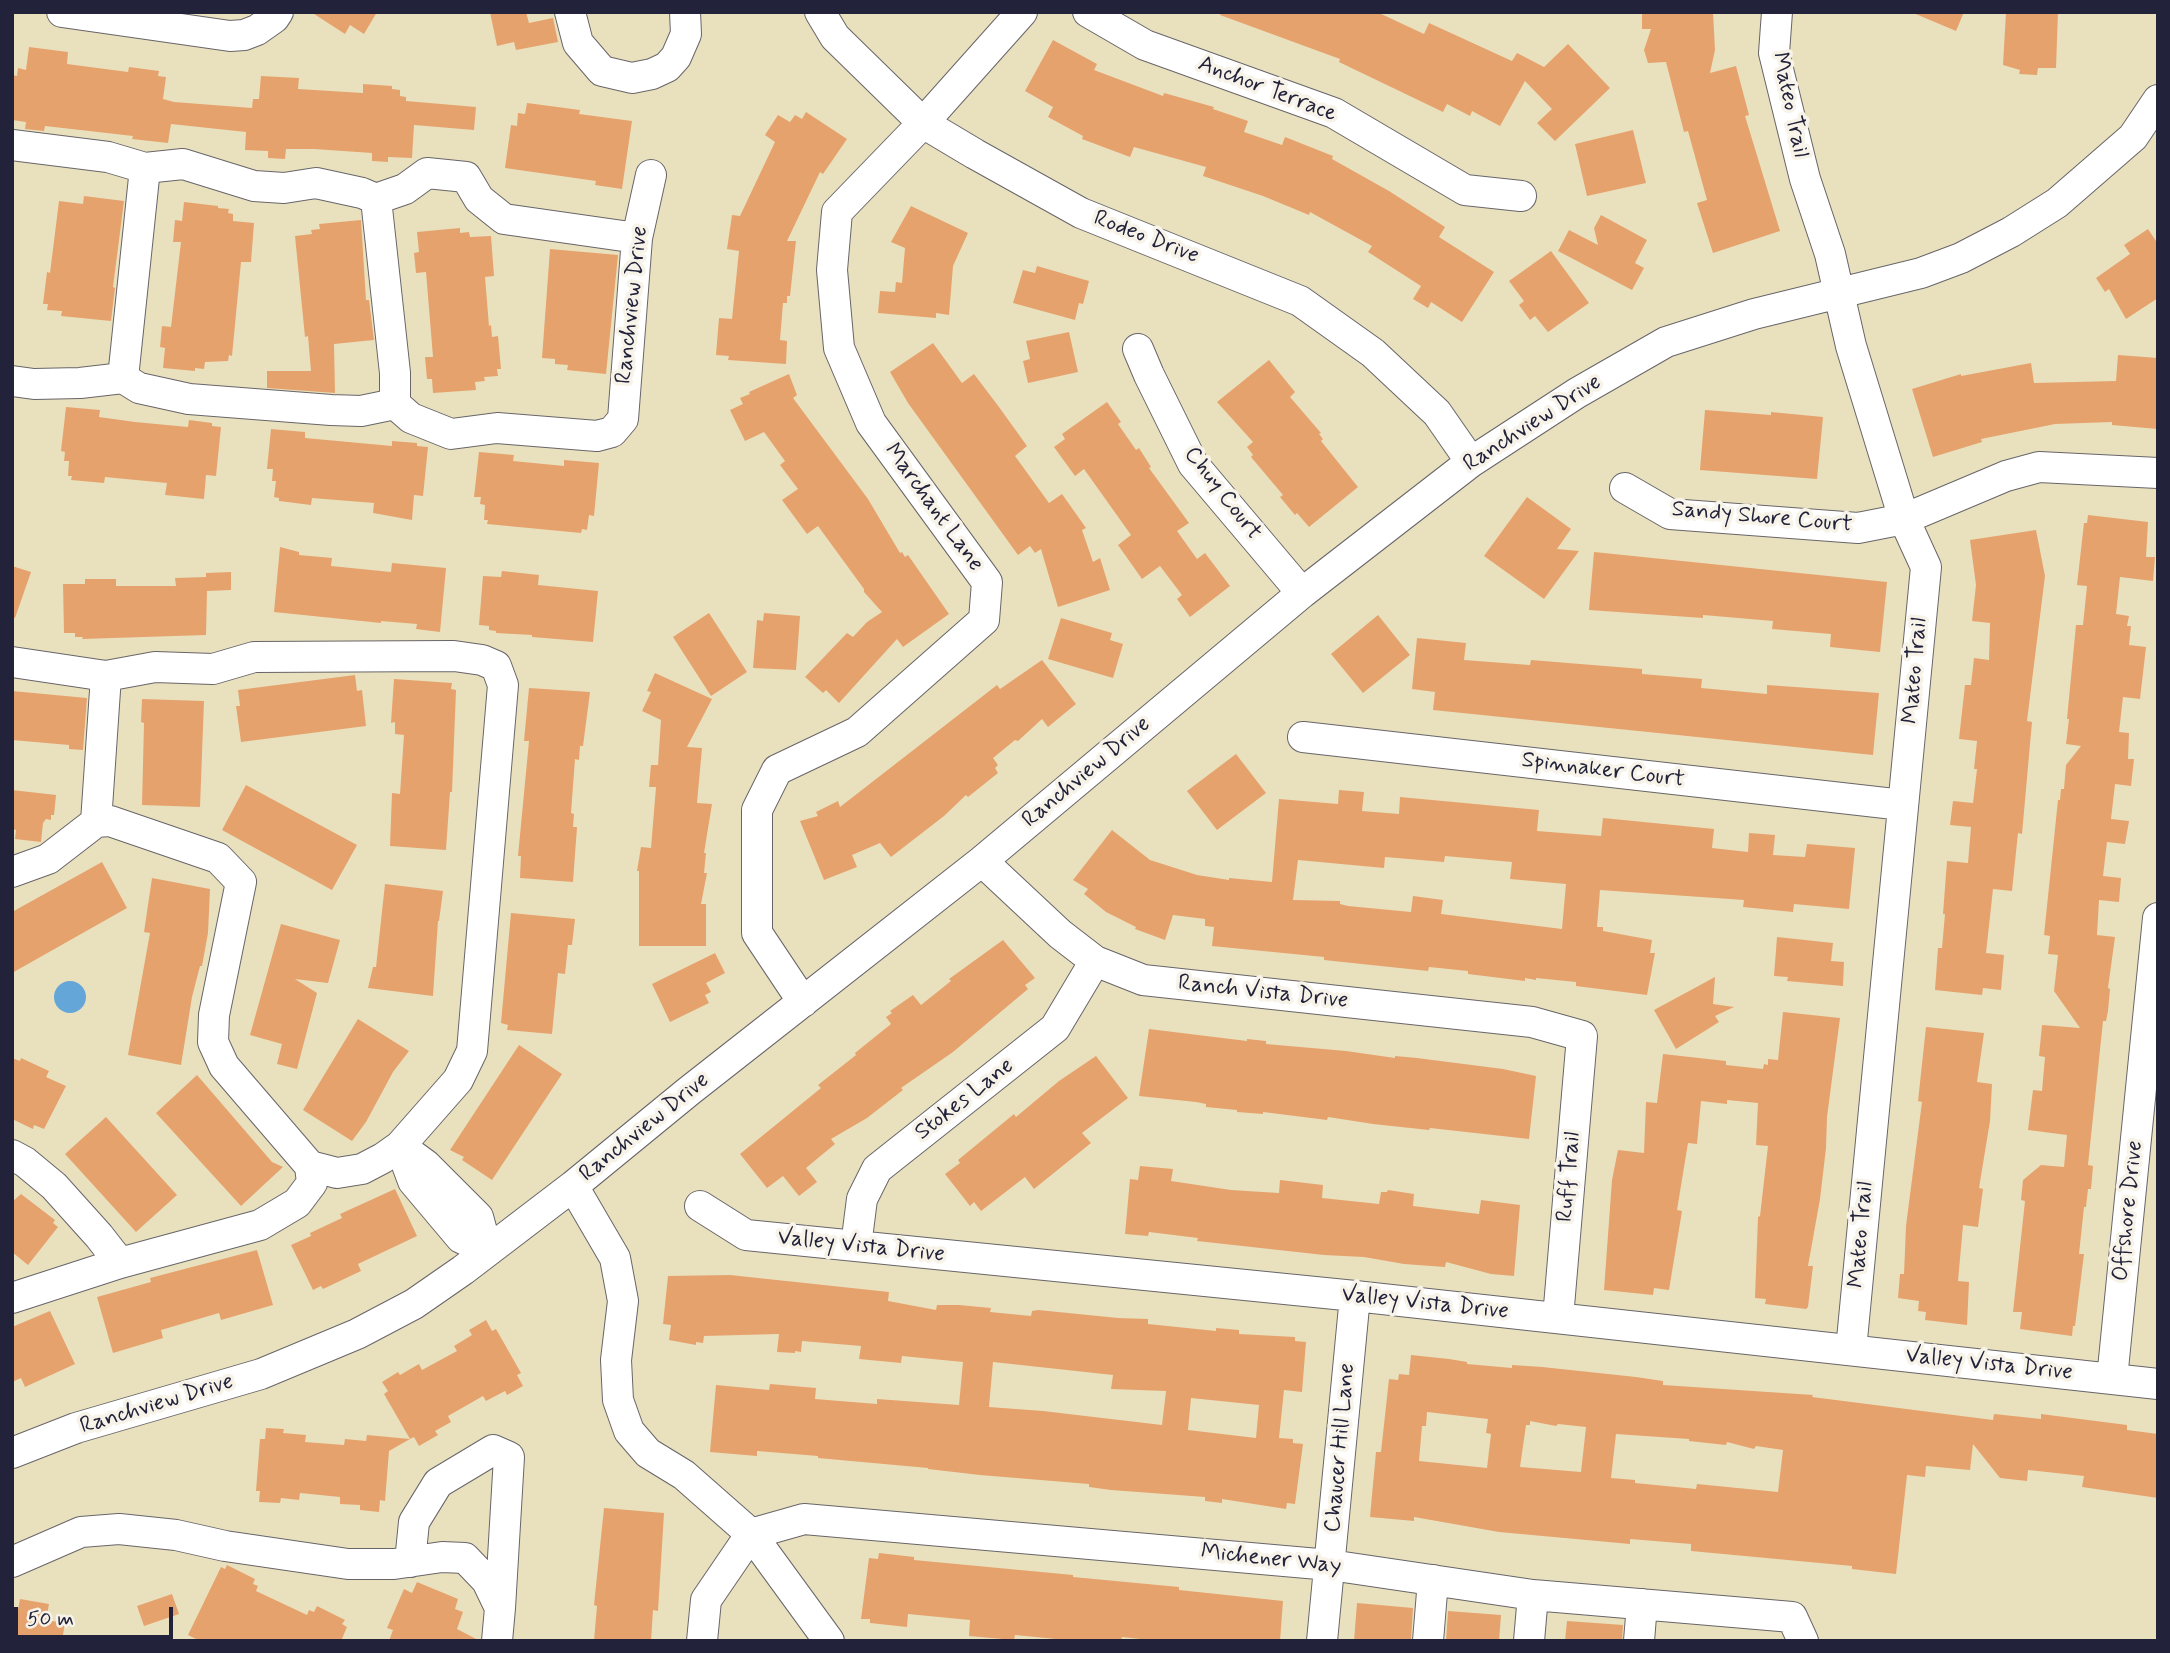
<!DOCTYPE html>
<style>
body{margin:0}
#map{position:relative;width:2170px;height:1653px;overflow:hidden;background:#e9e1be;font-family:Mynerve,sans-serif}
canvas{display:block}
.frame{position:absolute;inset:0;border:14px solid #22223b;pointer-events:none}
.scale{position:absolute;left:14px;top:1607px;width:159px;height:32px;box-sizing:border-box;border:4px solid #22223b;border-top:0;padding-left:9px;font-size:21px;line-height:24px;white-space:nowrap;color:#22223b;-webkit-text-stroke:5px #f7f3e8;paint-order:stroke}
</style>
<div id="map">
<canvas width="2170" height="1653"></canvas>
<div class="frame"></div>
<div class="scale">50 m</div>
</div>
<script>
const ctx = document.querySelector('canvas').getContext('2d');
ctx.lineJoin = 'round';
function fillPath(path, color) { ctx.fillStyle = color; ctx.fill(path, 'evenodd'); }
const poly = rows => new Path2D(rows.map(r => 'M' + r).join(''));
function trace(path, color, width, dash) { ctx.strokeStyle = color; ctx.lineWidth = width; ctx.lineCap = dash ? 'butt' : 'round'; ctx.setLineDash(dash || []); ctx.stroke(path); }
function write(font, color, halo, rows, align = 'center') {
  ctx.font = font + ' Mynerve,sans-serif'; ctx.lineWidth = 7; ctx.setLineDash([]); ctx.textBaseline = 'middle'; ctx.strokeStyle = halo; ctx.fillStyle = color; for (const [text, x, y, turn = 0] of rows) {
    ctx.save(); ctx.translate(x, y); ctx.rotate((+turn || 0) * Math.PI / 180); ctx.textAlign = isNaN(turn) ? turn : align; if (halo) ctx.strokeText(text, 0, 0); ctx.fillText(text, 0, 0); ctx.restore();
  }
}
fillPath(poly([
 '54 997a16 16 0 1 1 32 0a16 16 0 1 1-32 0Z'
]), '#64a6d8');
fillPath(poly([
 [311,12,377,12,364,34,350,25,345,34],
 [490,12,526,12,529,23,553,18,558,42,516,50,514,42,497,46],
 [1221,12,1377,12,1424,34,1429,23,1512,61,1517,53,1544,67,1568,44,1610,88,1555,141,1537,123,1552,109,1525,81,1500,126,1472,111,1470,116,1447,104,1443,112,1339,62,1340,59,1220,15],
 [1642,12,1713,12,1715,50,1710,73,1736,66,1749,115,1745,116,1780,231,1713,253,1697,203,1707,200,1688,131,1684,132,1666,62,1648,63,1644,50,1651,29,1642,29],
 [1911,12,1964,12,1956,31],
 [2006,12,2058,12,2056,68,2038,68,2037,75,2019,74,2020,70,2003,65],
 [1053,40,1097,64,1094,70,1163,96,1164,93,1214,107,1213,109,1248,121,1244,132,1282,145,1285,137,1333,156,1332,159,1389,191,1445,227,1439,237,1494,272,1462,322,1431,302,1428,308,1413,299,1421,286,1368,252,1372,246,1310,212,1309,215,1263,196,1203,176,1206,167,1134,147,1130,157,1082,139,1083,136,1048,117,1053,107,1025,91],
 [29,47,68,52,67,64,128,72,129,67,159,71,158,76,166,77,163,99,174,102,252,108,253,99,259,99,261,76,299,78,298,89,363,93,363,84,392,86,392,89,400,90,400,96,406,97,406,101,476,107,474,130,414,125,412,158,388,157,388,162,372,161,372,153,314,149,286,149,285,159,268,158,268,151,245,150,246,132,171,124,168,143,132,139,133,136,45,126,44,131,25,129,26,122,12,120,12,75,17,76,18,68,26,70],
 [527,103,580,110,579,114,632,121,622,189,595,185,596,181,505,168,511,125,517,126,518,113,525,114],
 [806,112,847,139,823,174,820,172,787,241,796,241,790,296,787,296,787,303,783,303,780,340,787,341,786,364,728,360,729,356,716,355,719,318,732,319,739,251,727,249,732,215,740,216,775,142,765,135,778,115,790,122,795,115,802,119],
 [1633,130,1646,183,1587,196,1575,144],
 [84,196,124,201,113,287,115,288,111,321,61,316,62,311,47,310,48,304,43,304,47,272,50,273,59,201,83,204],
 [184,202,218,206,218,208,229,209,228,213,233,214,233,221,254,223,251,262,241,262,232,356,229,355,228,361,205,362,204,369,195,368,195,371,163,368,165,348,160,347,162,326,171,327,181,242,173,242,175,220,182,221],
 [911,206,968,233,953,266,949,315,936,313,936,318,878,313,880,291,895,292,896,282,902,283,905,248,891,242],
 [1601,215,1647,240,1635,263,1644,268,1632,290,1558,251,1569,230,1598,245,1594,228],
 [361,220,366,300,369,300,374,340,334,344,335,393,267,388,267,371,311,371,308,336,305,337,295,236,312,234,311,230,320,229,319,224],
 [460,228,460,233,469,232,470,237,491,236,494,276,485,277,489,326,491,325,492,337,498,336,501,369,497,369,498,376,484,377,485,381,475,382,476,390,433,393,432,379,427,379,425,357,433,357,426,272,416,273,414,253,419,252,417,232],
 [2148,229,2158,244,2158,298,2126,319,2109,289,2105,292,2096,278,2130,254,2124,245],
 [550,249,618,255,606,374,567,370,568,365,555,364,555,359,542,358],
 [1551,251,1589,303,1548,332,1535,316,1530,320,1519,305,1524,301,1509,281],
 [1037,266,1089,281,1083,304,1079,303,1075,320,1013,303,1023,270,1035,273],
 [1069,332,1078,372,1028,383,1023,361,1030,359,1026,341],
 [933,343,962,383,974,374,999,407,1027,446,1015,456,1049,503,1062,494,1086,528,1082,530,1093,562,1100,558,1110,590,1058,607,1041,549,1035,553,1030,546,1018,555,908,403,890,372],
 [2118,355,2158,358,2158,429,2112,425,2112,422,2055,424,1981,439,1982,442,1933,457,1912,389,1961,374,1961,376,2031,363,2034,383,2116,381],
 [1269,360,1295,392,1290,397,1321,433,1319,434,1323,439,1321,441,1358,487,1309,527,1297,513,1295,515,1280,497,1283,495,1251,457,1253,455,1247,447,1253,442,1217,402],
 [789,374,797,395,793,398,868,499,900,553,902,552,905,557,908,555,949,614,903,647,897,639,839,703,826,690,823,693,805,677,847,633,853,637,867,622,882,612,864,592,864,589,818,526,807,534,782,500,798,489,780,465,785,461,764,432,745,441,730,410,743,404,740,398,750,394,749,392],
 [1107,402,1121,422,1118,424,1136,450,1139,448,1151,467,1149,468,1189,523,1177,531,1197,559,1205,553,1230,586,1190,617,1177,599,1182,595,1160,566,1142,579,1118,545,1131,535,1084,469,1075,476,1054,447,1065,439,1062,434],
 [66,407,100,410,99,417,135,422,188,427,189,420,212,423,212,426,221,427,216,476,206,475,204,499,165,495,167,483,105,477,104,483,71,480,72,476,68,476,69,461,64,461,65,452,61,451],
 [1705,410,1771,415,1771,412,1823,417,1817,479,1700,470],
 [271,429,305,432,305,438,392,446,392,441,417,443,417,446,428,447,423,496,414,495,412,520,373,513,374,503,312,498,311,505,279,501,279,498,274,497,276,481,272,481,273,469,267,469],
 [479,452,514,455,513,461,564,466,564,460,599,463,594,516,589,515,587,530,582,529,581,533,487,524,488,520,484,520,485,505,480,504,481,497,474,497],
 [1527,497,1571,529,1557,549,1579,551,1544,599,1484,556],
 [2088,515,2148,522,2146,557,2155,557,2153,581,2120,577,2116,614,2129,616,2127,626,2131,626,2129,645,2146,647,2140,699,2123,697,2119,732,2129,733,2128,759,2134,759,2131,786,2115,784,2111,819,2129,821,2125,844,2107,842,2103,876,2121,878,2119,902,2099,900,2097,935,2115,937,2108,988,2110,989,2108,1011,2106,1021,2103,1021,2088,1165,2093,1166,2091,1189,2088,1189,2086,1207,2084,1207,2079,1254,2084,1254,2075,1326,2073,1326,2072,1336,2020,1329,2022,1312,2013,1312,2025,1201,2021,1200,2023,1180,2041,1165,2064,1167,2067,1135,2028,1130,2033,1090,2042,1091,2045,1057,2039,1056,2042,1025,2080,1028,2054,991,2058,955,2048,954,2050,936,2044,935,2058,800,2060,800,2061,789,2064,789,2066,765,2081,746,2066,744,2069,719,2067,719,2076,625,2083,625,2087,586,2077,585,2084,523,2087,523],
 [2036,530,2045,576,2027,721,2032,722,2022,834,2018,833,2012,891,1993,889,1986,953,2004,955,2001,990,1983,988,1982,995,1935,990,1938,948,1942,948,1945,914,1943,914,1947,861,1968,863,1971,827,1950,825,1953,801,1973,803,1977,769,1974,769,1977,741,1959,739,1965,685,1971,685,1974,658,1989,660,1990,623,1972,621,1976,585,1970,540],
 [280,547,299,552,299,555,332,558,331,566,391,572,392,563,446,568,440,632,416,629,417,624,381,621,381,623,274,612],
 [1594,552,1887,582,1880,652,1830,647,1831,634,1772,629,1773,621,1703,615,1703,618,1589,610],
 [12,566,31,572,15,618,12,617],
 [502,571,539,575,538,585,598,591,593,642,532,637,532,635,496,633,496,631,489,630,489,626,479,625,483,576,501,577],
 [231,572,231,590,207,591,206,635,82,639,83,637,75,637,75,633,64,633,63,584,85,584,85,579,116,579,116,586,176,586,175,578,206,577,206,573],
 [709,613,747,672,711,696,673,637],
 [764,613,800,616,796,670,753,668,757,620,763,621],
 [1378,615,1410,655,1363,693,1331,654],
 [1061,618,1112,633,1110,640,1123,644,1113,678,1048,659],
 [1417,638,1466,643,1464,660,1530,665,1531,660,1642,669,1642,674,1702,679,1701,688,1767,694,1767,685,1879,693,1873,755,1433,710,1435,692,1412,689],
 [1042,660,1076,704,1048,727,1042,719,1018,741,1015,740,993,758,998,765,995,768,998,773,968,797,966,795,944,816,891,857,880,843,852,855,857,867,824,880,800,821,818,816,816,812,838,801,840,807,997,685,1000,689],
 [655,673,712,699,687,747,702,748,697,803,712,804,704,853,706,853,704,873,707,873,701,904,706,904,706,946,639,946,639,871,637,871,641,847,651,848,656,787,649,787,651,765,658,765,661,720,642,711,651,692,647,691],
 [355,675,357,691,362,690,366,726,241,742,236,706,240,706,238,690],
 [394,679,452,683,451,689,456,690,452,792,450,792,446,850,390,846,392,793,400,794,404,735,395,734,395,722,391,723],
 [529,688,590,692,583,746,580,746,579,760,575,759,571,813,574,814,573,827,577,827,573,882,520,878,521,856,518,856,529,741,524,741],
 [12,691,87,698,83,750,69,749,69,745,12,740],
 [142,699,204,701,200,807,142,805,144,723,141,722],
 [1236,754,1266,793,1217,830,1187,791],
 [246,785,357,845,332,890,222,830],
 [12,790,56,795,54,815,51,815,51,820,46,819,43,823,41,842,15,839,16,830,12,829],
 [1339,790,1364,792,1362,811,1399,814,1400,797,1539,810,1537,831,1601,836,1603,818,1714,829,1712,848,1748,852,1749,833,1775,835,1773,855,1805,857,1807,844,1855,848,1849,909,1794,904,1793,912,1743,907,1744,900,1600,890,1597,927,1603,927,1603,931,1652,940,1650,953,1655,953,1647,995,1576,986,1576,982,1536,978,1536,980,1525,978,1525,981,1468,974,1468,971,1429,967,1428,971,1324,960,1324,957,1212,946,1214,927,1205,926,1205,919,1173,915,1165,940,1135,929,1136,927,1106,912,1084,894,1088,889,1073,880,1112,830,1150,860,1197,875,1229,880,1229,878,1272,882,1279,799,1338,804],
 [1445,856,1512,862,1510,879,1566,884,1562,929,1441,914,1443,900,1413,896,1411,912,1348,906,1340,904,1340,901,1293,900,1298,860,1384,868,1385,857,1444,862],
 [102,862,127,908,12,973,12,912],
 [152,878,210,889,208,933,202,966,200,966,192,997,181,1065,128,1055,150,933,144,932],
 [385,884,443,891,439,921,438,921,433,996,368,988,373,967,376,967],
 [511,913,575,919,572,945,568,945,565,974,558,973,552,1034,507,1030,508,1025,501,1023],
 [281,924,340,940,328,983,295,979,317,993,297,1069,277,1064,282,1044,250,1035],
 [1777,937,1833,943,1831,961,1844,962,1843,986,1787,981,1788,977,1774,976],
 [1003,940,1035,978,1025,985,1028,989,953,1052,901,1088,903,1090,867,1118,831,1139,835,1144,806,1168,817,1182,799,1196,783,1176,767,1188,740,1154,821,1088,818,1085,856,1055,855,1053,891,1024,886,1017,892,1013,890,1011,913,995,921,1005,951,981,949,979],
 [715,953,725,973,706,983,711,992,705,995,709,1003,670,1022,652,984],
 [1715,977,1713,1004,1734,1007,1715,1016,1719,1022,1676,1049,1654,1010],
 [1783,1012,1840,1018,1827,1117,1826,1148,1820,1199,1808,1266,1813,1266,1808,1307,1806,1309,1765,1304,1766,1299,1755,1298,1758,1217,1760,1216,1768,1146,1756,1145,1758,1103,1727,1100,1727,1104,1701,1101,1697,1144,1688,1143,1677,1210,1682,1211,1669,1290,1654,1288,1653,1295,1604,1290,1612,1180,1618,1150,1644,1153,1646,1102,1657,1103,1663,1054,1726,1061,1726,1065,1763,1069,1764,1064,1768,1065,1768,1059,1778,1060],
 [358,1019,409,1051,393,1072,366,1122,352,1141,303,1110],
 [1926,1027,1984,1033,1977,1082,1992,1084,1990,1121,1979,1188,1983,1189,1978,1227,1963,1225,1958,1281,1969,1282,1967,1325,1925,1320,1926,1312,1918,1311,1919,1301,1898,1298,1900,1274,1904,1274,1906,1226,1922,1102,1918,1101],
 [1149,1029,1247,1041,1247,1039,1266,1041,1266,1044,1346,1051,1395,1058,1395,1056,1417,1058,1503,1069,1536,1076,1529,1139,1430,1128,1429,1130,1373,1124,1328,1117,1327,1120,1263,1112,1263,1114,1237,1112,1237,1110,1206,1107,1206,1104,1196,1102,1139,1096],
 [519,1045,562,1074,492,1180,462,1160,464,1157,450,1150],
 [1096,1056,1128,1098,1082,1133,1091,1143,1034,1189,1025,1177,981,1211,974,1202,970,1206,945,1174,960,1163,958,1160,1014,1114,1016,1117,1059,1081],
 [12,1058,20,1061,21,1058,49,1071,46,1077,66,1086,44,1129,34,1125,33,1129,12,1119],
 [197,1075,272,1162,283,1167,241,1206,156,1113],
 [106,1117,177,1195,136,1232,65,1154],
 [1140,1166,1173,1169,1171,1181,1231,1190,1279,1193,1280,1180,1323,1185,1322,1198,1379,1204,1381,1192,1387,1192,1388,1190,1414,1194,1413,1206,1479,1214,1481,1200,1520,1205,1514,1276,1491,1274,1446,1262,1445,1267,1404,1264,1364,1257,1324,1255,1197,1241,1198,1238,1149,1232,1148,1236,1125,1234,1130,1179,1138,1180],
 [395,1189,417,1236,358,1264,361,1271,323,1289,321,1286,313,1290,291,1245,311,1236,310,1233,342,1218,340,1214],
 [21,1194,55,1220,53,1223,58,1227,28,1265,12,1252,12,1202],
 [257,1250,273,1305,221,1320,219,1313,161,1330,163,1338,113,1353,97,1297,151,1282,150,1278],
 [730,1275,889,1292,888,1301,936,1310,937,1305,959,1305,991,1308,990,1312,1031,1316,1032,1311,1038,1310,1118,1318,1148,1319,1148,1324,1216,1331,1216,1328,1239,1330,1239,1334,1295,1337,1295,1341,1306,1342,1302,1392,1284,1390,1279,1438,1293,1439,1293,1443,1303,1444,1295,1504,1287,1503,1286,1509,1222,1499,1222,1503,1205,1501,1205,1497,1111,1490,1089,1487,1089,1484,980,1475,928,1469,928,1468,818,1458,818,1456,757,1451,757,1456,710,1452,716,1385,769,1390,770,1384,816,1388,815,1399,877,1404,877,1399,959,1405,963,1362,902,1356,901,1363,859,1359,861,1346,802,1341,801,1352,795,1351,795,1353,777,1352,779,1334,704,1336,703,1343,696,1342,696,1345,669,1340,671,1325,663,1324,668,1276],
 [993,1362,1113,1375,1111,1389,1166,1391,1162,1425,1043,1411,989,1407],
 [1191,1398,1259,1405,1256,1438,1188,1430],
 [50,1311,75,1364,25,1387,21,1378,12,1382,12,1327],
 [486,1320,492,1331,496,1329,521,1373,517,1375,523,1386,507,1395,505,1391,486,1401,483,1396,448,1416,451,1422,435,1431,438,1435,419,1446,414,1437,410,1439,384,1394,388,1391,382,1382,398,1372,400,1375,419,1364,422,1370,457,1351,454,1346,472,1335,469,1330],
 [1411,1355,1449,1359,1467,1362,1467,1364,1512,1368,1512,1365,1542,1367,1636,1377,1663,1381,1663,1385,1813,1395,1812,1397,1993,1420,1994,1414,2041,1419,2041,1414,2127,1425,2127,1430,2158,1434,2158,1498,2082,1487,2084,1476,2028,1470,2027,1481,2000,1478,1973,1444,1970,1470,1926,1466,1925,1477,1907,1475,1896,1574,1852,1569,1852,1566,1691,1551,1691,1544,1630,1539,1630,1544,1499,1532,1414,1517,1414,1521,1370,1517,1376,1452,1381,1452,1389,1379,1398,1380,1399,1374,1409,1375],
 [1427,1412,1488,1419,1486,1433,1491,1434,1487,1468,1419,1461,1422,1426,1426,1426],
 [1530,1421,1556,1426,1558,1424,1586,1427,1581,1472,1520,1467,1526,1425,1530,1425],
 [1616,1434,1689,1439,1689,1441,1726,1445,1727,1442,1754,1449,1756,1446,1783,1450,1778,1492,1697,1484,1696,1489,1635,1483,1635,1480,1611,1478],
 [266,1428,284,1429,283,1433,306,1435,305,1442,344,1445,345,1439,366,1441,367,1435,410,1439,389,1451,385,1501,380,1500,379,1512,360,1510,360,1505,340,1504,340,1497,300,1493,299,1500,281,1498,280,1503,259,1502,260,1491,256,1491,260,1439,265,1439],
 [604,1508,664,1513,658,1611,653,1610,651,1641,594,1641,597,1606,594,1605],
 [879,1553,914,1557,914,1560,1073,1575,1073,1577,1179,1587,1179,1590,1283,1601,1280,1641,1159,1641,1122,1637,1121,1641,1076,1641,1015,1635,1014,1640,969,1636,970,1620,908,1614,907,1627,870,1623,870,1619,861,1619,869,1558,878,1559],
 [227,1565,255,1579,253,1584,258,1586,256,1591,307,1615,309,1610,314,1612,317,1606,345,1620,342,1624,347,1627,341,1641,200,1641,188,1635,221,1567,225,1569],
 [417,1582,458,1599,455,1609,463,1612,457,1629,480,1641,389,1641,393,1630,387,1628,404,1589,412,1593],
 [172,1594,179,1614,144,1626,137,1606],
 [20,1599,49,1604,46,1620,65,1623,62,1641,12,1641,12,1614,17,1615],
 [1357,1603,1413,1608,1411,1641,1354,1641],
 [1448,1611,1501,1615,1499,1641,1446,1641],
 [1567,1621,1623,1625,1622,1641,1565,1641]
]), '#e6a26d');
const minor = poly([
 [62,12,230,36,244,35,257,30,274,18,278,12],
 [570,12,578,43,602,71,632,78,652,74,667,67,676,57,686,34,685,12],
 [820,12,835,37,923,123,975,154,1081,213,1300,301,1373,353,1437,413,1471,462],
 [1088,12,1145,45,1334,113,1465,190,1521,196],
 [1777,12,1774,53,1805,179,1830,254,1851,346,1904,519,1926,567,1851,1350],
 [12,145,108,157,145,168,183,164,254,186,284,188,316,183,362,193,376,199,405,189,427,173,466,177,479,199,504,219,637,238],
 [376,199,395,373,395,404,411,418,451,434,497,428,597,436,612,432,623,419,637,238,651,175],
 [1138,349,1149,375,1193,464,1302,593],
 [123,378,145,168],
 [12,381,34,384,80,383,123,378,139,388,189,399,331,410,361,411,395,404],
 [1625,488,1670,514,1858,528,1904,519,2006,476,2039,467,2158,473],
 [12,662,106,676,155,667,213,669,254,657,454,656,482,660,496,666,503,685,472,1051,458,1080,400,1146,383,1158,362,1169,337,1173,310,1166,224,1066,213,1042,214,1015,241,882,218,858,110,821,96,822],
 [1303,737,1903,805],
 [982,861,1060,934,1095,961,1143,980,1532,1022,1582,1036,1558,1318],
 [12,872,48,859,96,822,106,676],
 [803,1002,757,933,757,810,777,770,857,732,984,620,987,582,871,423,839,348,832,270,837,212,923,123,1022,12],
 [400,1146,426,1165,478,1217,487,1250,461,1238,413,1181,400,1146],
 [12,1155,25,1162,54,1186,99,1236,120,1263],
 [573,1186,615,1258,623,1301,616,1360,618,1400,629,1431,648,1453,684,1475,751,1534,829,1641],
 [700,1206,746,1235,1355,1296,2158,1384],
 [856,1246,862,1199,877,1169,1055,1028,1095,961],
 [12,1298,120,1263,260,1225,297,1203,312,1183,310,1166],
 [2112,1379,2158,918],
 [12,1453,76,1428,261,1374,357,1334,414,1304,463,1270,573,1186,689,1091,982,861,1302,593,1471,462,1577,393,1666,342,1754,314,1921,273,1961,258,2011,232,2057,203,2133,137,2158,100],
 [12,1562,81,1532,119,1529,176,1535,225,1546,348,1564,394,1564,442,1557,465,1558,487,1581,500,1608,497,1641],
 [410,1562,414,1522,438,1483,493,1450,509,1457,500,1608],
 [702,1641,706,1600,751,1534,804,1519,1330,1565,1533,1595,1792,1617,1803,1641],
 [1322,1641,1355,1296],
 [1428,1641,1433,1580],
 [1529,1641,1533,1595],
 [1639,1641,1642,1604]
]);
trace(minor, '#686569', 32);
trace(minor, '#fff', 30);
write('23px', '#22223b', '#f7f3e8', [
 ["Anchor Terrace",1267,90,21],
 ["Mateo Trail",1789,105,78],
 ["Rodeo Drive",1146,238,21],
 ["Ranchview Drive",633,305,-84],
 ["Ranchview Drive",1533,424,-33],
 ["Chuy Court",1222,494,52],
 ["Marchant Lane",933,508,54],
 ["Sandy Shore Court",1762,518,5],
 ["Mateo Trail",1916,671,-85],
 ["Spinnaker Court",1603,771,7],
 ["Ranchview Drive",1087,773,-40],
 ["Ranch Vista Drive",1263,993,6],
 ["Stokes Lane",965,1100,-38],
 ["Ranchview Drive",645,1128,-39],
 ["Ruff Trail",1570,1177,-85],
 ["Offshore Drive",2129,1211,-84],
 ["Mateo Trail",1862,1235,-85],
 ["Valley Vista Drive",861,1247,6],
 ["Valley Vista Drive",1425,1304,6],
 ["Valley Vista Drive",1989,1365,6],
 ["Ranchview Drive",157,1405,-17],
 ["Chaucer Hill Lane",1341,1448,-85],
 ["Michener Way",1271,1560,6]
]);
</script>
